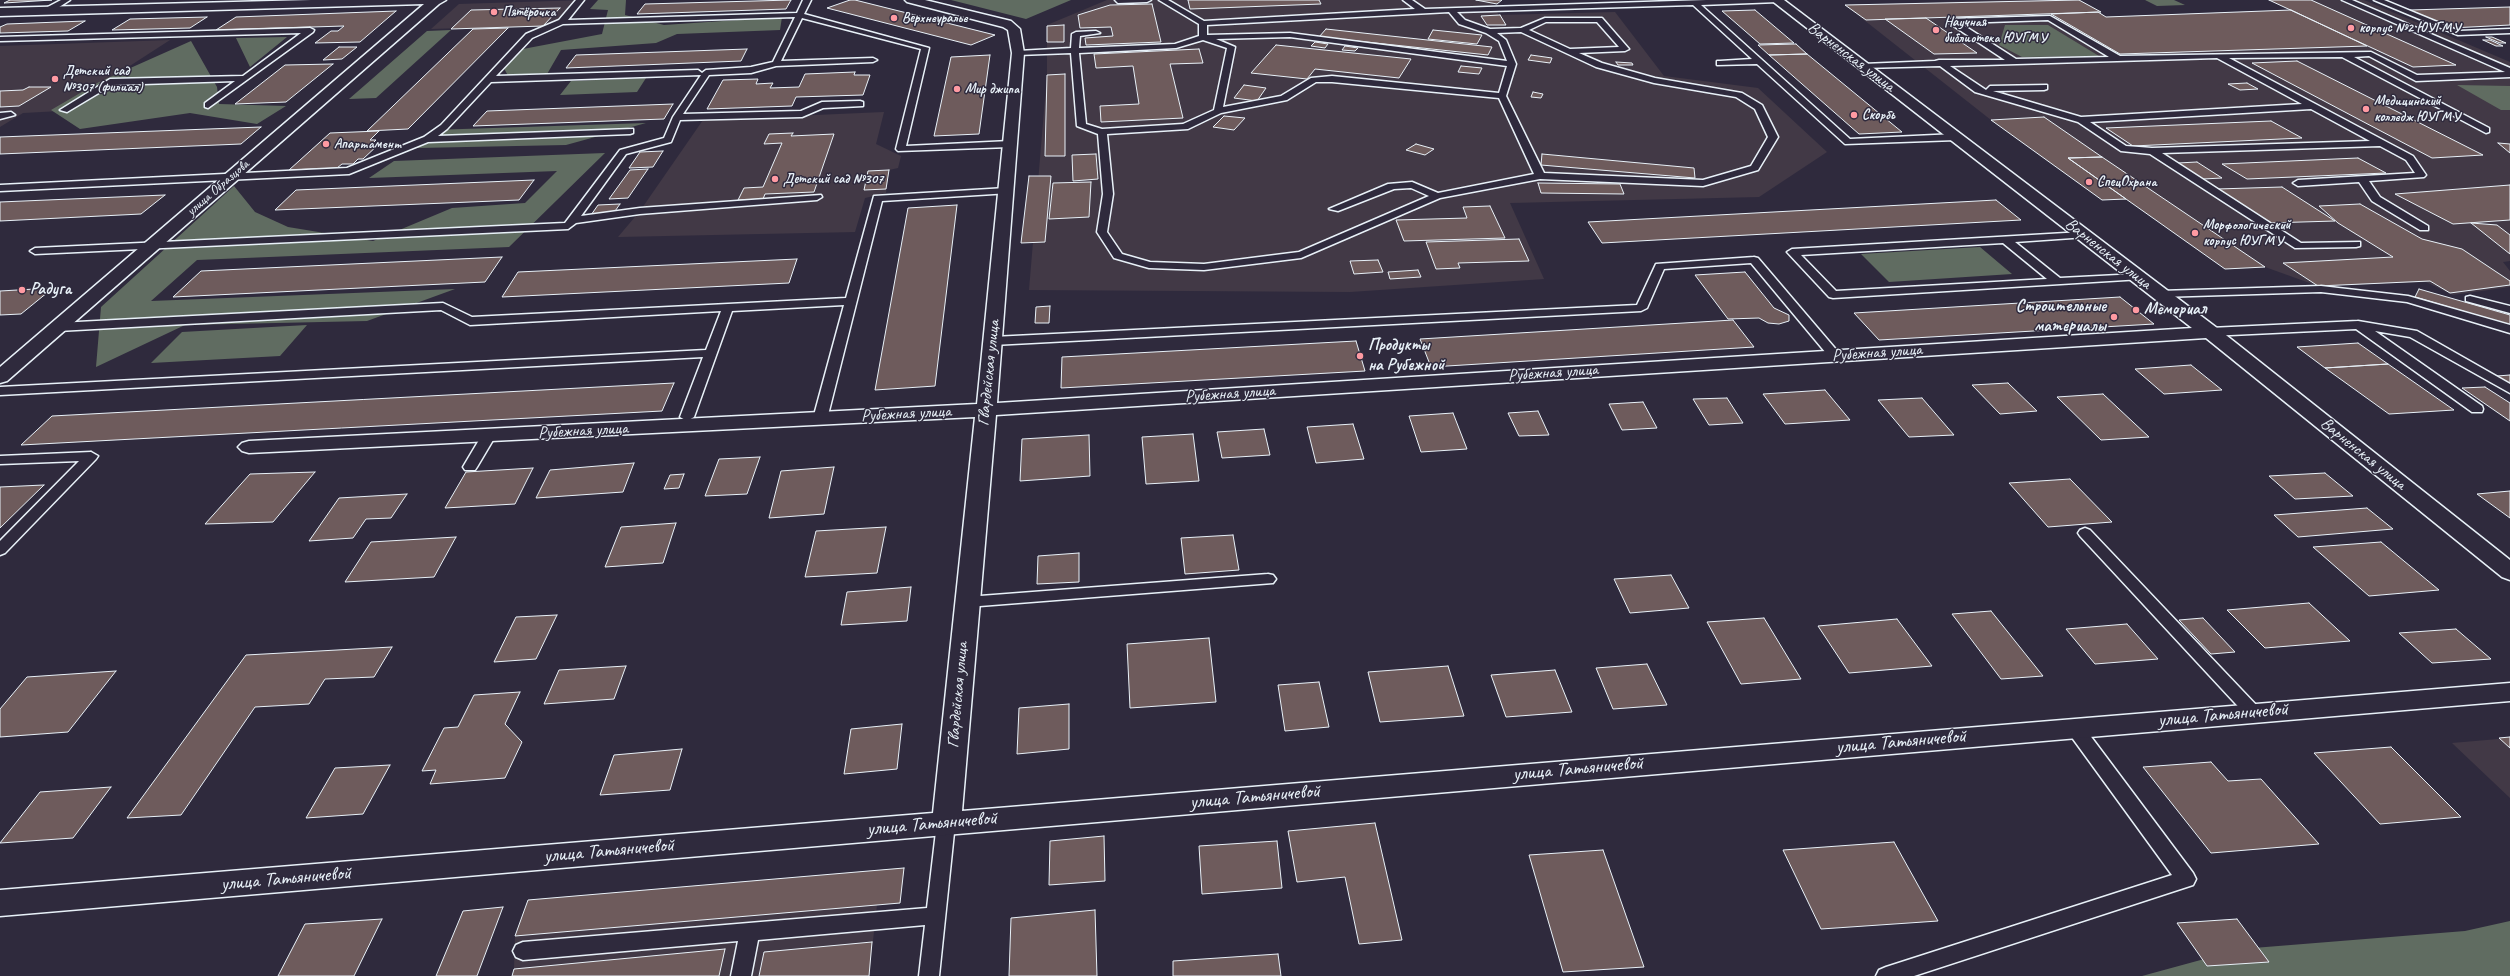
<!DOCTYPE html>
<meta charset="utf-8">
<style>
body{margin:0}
canvas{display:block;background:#2f2a3d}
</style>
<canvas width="2510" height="976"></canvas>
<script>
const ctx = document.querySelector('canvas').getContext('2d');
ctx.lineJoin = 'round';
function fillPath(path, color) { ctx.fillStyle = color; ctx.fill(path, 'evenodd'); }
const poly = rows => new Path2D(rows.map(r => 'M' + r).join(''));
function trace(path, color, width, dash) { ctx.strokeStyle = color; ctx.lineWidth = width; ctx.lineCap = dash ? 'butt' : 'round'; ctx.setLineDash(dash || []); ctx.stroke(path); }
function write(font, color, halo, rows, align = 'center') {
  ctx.font = font + ' Caveat,sans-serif'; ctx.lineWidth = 3; ctx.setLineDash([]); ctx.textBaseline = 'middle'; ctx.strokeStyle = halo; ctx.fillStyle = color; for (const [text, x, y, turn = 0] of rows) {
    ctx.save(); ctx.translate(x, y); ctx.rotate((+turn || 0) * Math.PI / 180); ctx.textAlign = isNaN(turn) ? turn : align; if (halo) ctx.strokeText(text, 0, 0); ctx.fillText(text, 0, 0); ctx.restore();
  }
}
fillPath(poly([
 [586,0,561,25,431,29,459,4],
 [1107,0,1498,0,1492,4,1499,15,1615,12,1664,76,1758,88,1827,152,1759,197,1510,203,1544,279,1350,292,1029,290,1047,75,1047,25],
 [2003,0,2079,0,2106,17,2290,10,2269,0,2364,0,2510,62,2510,261,2503,262,2510,271,2510,287,2453,295,2426,282,2318,286,2265,267,2225,269,2126,199,2102,200,1991,120,1845,5],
 [170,40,60,111,23,113,0,127,0,46],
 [884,112,876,144,901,156,898,168,889,170,886,193,865,198,855,232,618,237,640,211,703,120],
 [2510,738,2510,798,2452,743],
 [904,868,900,903,877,905,869,976,512,976,514,969,515,936,528,900]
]), '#423946');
fillPath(poly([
 [598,0,626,0,625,15,664,25,782,17,780,30,677,34,656,43,561,50,543,81,511,81,501,63,523,49,602,34,608,10,590,9],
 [951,0,1071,0,1026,19],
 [2145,0,2174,0,2185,5,2157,6],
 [2005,25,2048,25,2099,56,2022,57,1999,45],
 [451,30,376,98,349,99,427,31],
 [287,37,250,67,236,38],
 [191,41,217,87,219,104,286,106,257,124,190,113,80,129,51,110,99,82],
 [646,78,637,92,560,95,571,81],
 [2457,85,2510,86,2510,110,2501,110],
 [646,123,566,145,417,148,432,130],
 [605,153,509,247,197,260,151,301,455,289,367,321,185,325,96,367,101,307,234,186,255,212,288,227,373,241,452,208,525,203,557,171,369,178,394,161],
 [1980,247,2012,274,1889,282,1861,254],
 [307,325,280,356,151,363,182,332],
 [2510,921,2510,976,2142,976,2241,949,2465,931]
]), '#606c61');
const building = poly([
 [10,0,52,0,4,3,10,0],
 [791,0,786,9,637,14,645,4,791,0],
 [850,0,855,0,995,35,971,45,827,8,850,0],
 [1188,0,1319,0,1321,4,1190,9,1188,0],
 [1476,0,1502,0,1497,4,1476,0],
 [2079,0,2101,12,1866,20,1845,5,2079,0],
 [2269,0,2311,0,2456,65,2413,67,2269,0],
 [1152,4,1161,42,1086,45,1085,38,1113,36,1111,27,1080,28,1078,15,1110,5,1152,4],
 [2510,7,2510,25,2451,28,2410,10,2510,7],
 [560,8,543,26,451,29,471,10,560,8],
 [1755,10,1794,43,1760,44,1722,11,1755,10],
 [2291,10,2367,46,2120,54,2051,14,2098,12,2106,17,2291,10],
 [396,11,360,42,315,43,331,31,338,31,344,26,216,30,236,17,396,11],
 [1500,15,1506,25,1487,25,1481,16,1500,15],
 [207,17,190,28,112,30,130,19,207,17],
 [1926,18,1977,53,1934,54,1885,19,1926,18],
 [85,21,68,31,0,33,0,27,7,24,85,21],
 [1064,25,1064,42,1047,42,1047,26,1064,25],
 [508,28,408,129,367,131,473,29,508,28],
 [1326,29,1492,47,1488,55,1319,37,1326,29],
 [1433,30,1482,35,1477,44,1428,39,1433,30],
 [2486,37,2492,37,2506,43,2500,43,2486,37],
 [2483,40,2490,40,2503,46,2496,46,2483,40],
 [1315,42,1328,44,1325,48,1311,46,1315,42],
 [1796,44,1807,54,1769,55,1758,45,1796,44],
 [1276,45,1411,59,1399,78,1315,69,1307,79,1251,73,1276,45],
 [1345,46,1358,48,1355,51,1342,50,1345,46],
 [339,47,357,47,342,59,323,60,339,47],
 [747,49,741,61,566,68,576,55,747,49],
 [1199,49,1203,63,1170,64,1183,118,1101,122,1100,106,1139,104,1133,66,1096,68,1094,54,1199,49],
 [1807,54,1902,132,1859,134,1769,55,1807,54],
 [990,55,979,134,934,136,951,57,990,55],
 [1531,55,1552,58,1550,63,1528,60,1531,55],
 [2297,61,2483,155,2432,158,2252,63,2297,61],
 [1616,62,1632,63,1633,65,1618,65,1616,62],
 [333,64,286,102,235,104,285,65,333,64],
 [1461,66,1482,68,1479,74,1458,72,1461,66],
 [855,72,854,75,870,75,863,95,796,97,792,106,707,109,723,80,758,79,756,84,773,83,770,88,799,87,805,74,855,72],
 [1065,74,1065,156,1045,156,1047,75,1065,74],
 [2247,83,2258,89,2240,90,2228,84,2247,83],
 [1244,85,1266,88,1257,101,1234,98,1244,85],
 [29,87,51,87,19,106,0,107,0,91,23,90,29,87],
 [1533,92,1543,94,1541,98,1531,97,1533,92],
 [673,104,664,119,473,126,487,111,673,104],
 [1224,116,1245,118,1234,130,1213,127,1224,116],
 [2044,117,2102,157,2068,158,2126,199,2102,200,1991,120,2044,117],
 [2271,121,2302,138,2133,146,2106,128,2271,121],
 [261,127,241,144,0,154,0,137,261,127],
 [379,131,370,140,376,140,372,144,379,144,363,159,358,159,353,164,342,164,337,168,289,170,330,133,379,131],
 [793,133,791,136,834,134,814,192,765,194,763,199,738,200,744,188,763,187,782,143,764,144,769,134,793,133],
 [2498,143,2510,144,2510,153,2498,143],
 [1416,144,1434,149,1425,155,1406,150,1416,144],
 [663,151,653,167,629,168,640,152,663,151],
 [1096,154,1098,179,1073,181,1072,155,1096,154],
 [1542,154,1694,168,1695,178,1541,165,1542,154],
 [2102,157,2265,267,2225,269,2068,158,2102,157],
 [2358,158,2386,173,2247,179,2222,164,2358,158],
 [2197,162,2222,178,2203,179,2178,163,2197,162],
 [648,169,628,198,609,199,630,170,648,169],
 [889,170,886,189,864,190,868,171,889,170],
 [1029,176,1051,176,1045,242,1021,243,1029,176],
 [534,180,519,200,275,210,296,190,534,180],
 [1091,182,1089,217,1049,219,1053,183,1091,182],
 [1538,183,1620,184,1624,194,1541,193,1538,183],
 [2510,185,2510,220,2453,224,2395,194,2510,185],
 [2282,187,2335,221,2268,223,2217,189,2282,187],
 [165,195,141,214,0,221,0,202,165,195],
 [1996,200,2021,220,1602,243,1588,222,1996,200],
 [620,204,613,214,591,215,598,205,620,204],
 [2360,204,2422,239,2462,249,2510,281,2510,285,2450,293,2430,281,2318,286,2283,263,2393,257,2338,223,2319,206,2360,204],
 [957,205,935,386,875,390,908,208,957,205],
 [1490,206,1505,238,1404,241,1396,220,1467,218,1463,207,1490,206],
 [2471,223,2497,225,2510,235,2510,254,2471,223],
 [1519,239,1529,261,1458,263,1460,268,1436,269,1426,242,1519,239],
 [502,257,485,282,173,297,201,271,502,257],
 [797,259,789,283,502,297,518,272,797,259],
 [1378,260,1383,272,1354,274,1350,261,1378,260],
 [1418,270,1421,277,1390,279,1388,272,1418,270],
 [1745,272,1774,308,1789,315,1789,321,1779,324,1768,323,1759,318,1728,319,1695,275,1745,272],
 [53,288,21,314,0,315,0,291,53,288],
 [2419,289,2510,315,2510,325,2415,297,2419,289],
 [2120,297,2154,324,1879,340,1854,313,2120,297],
 [1050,306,1049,323,1035,323,1036,307,1050,306],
 [1733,320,1754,347,1431,367,1420,339,1733,320],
 [1356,341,1365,371,1061,388,1062,357,1356,341],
 [2358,343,2388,364,2325,368,2297,347,2358,343],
 [2388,364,2454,410,2389,414,2325,368,2388,364],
 [2191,365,2222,390,2164,394,2135,369,2191,365],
 [2510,375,2510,384,2497,376,2510,375],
 [674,383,662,411,21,445,52,416,674,383],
 [2008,383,2037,411,2000,414,1972,385,2008,383],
 [2485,387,2510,403,2510,421,2462,388,2485,387],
 [1825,390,1850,420,1785,424,1763,394,1825,390],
 [2103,394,2149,437,2101,440,2057,397,2103,394],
 [1727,398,1743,423,1709,425,1693,399,1727,398],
 [1922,398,1954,435,1909,437,1878,400,1922,398],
 [1643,402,1657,428,1622,430,1609,404,1643,402],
 [1538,411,1549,435,1519,436,1508,413,1538,411],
 [1453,413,1467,449,1421,452,1409,416,1453,413],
 [1353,424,1364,459,1316,463,1307,427,1353,424],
 [1264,429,1270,455,1222,458,1217,432,1264,429],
 [1193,434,1199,481,1146,484,1142,437,1193,434],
 [1089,435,1090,476,1020,481,1022,439,1089,435],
 [760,457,747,494,705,496,719,459,760,457],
 [634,463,623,492,536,498,550,470,634,463],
 [834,467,824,514,769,518,781,471,834,467],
 [533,468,515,504,445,508,466,472,533,468],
 [315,472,273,522,205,524,250,474,315,472],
 [2325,473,2353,496,2295,499,2269,476,2325,473],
 [684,474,679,488,664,489,670,475,684,474],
 [2070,479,2112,522,2048,527,2009,483,2070,479],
 [44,485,0,528,0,487,44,485],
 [2510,491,2510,518,2477,494,2510,491],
 [407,494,391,518,366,519,353,538,309,541,339,498,407,494],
 [2367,508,2393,529,2298,537,2274,515,2367,508],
 [676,523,663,563,605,567,621,527,676,523],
 [886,527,877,573,805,577,816,531,886,527],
 [1233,535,1239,570,1185,574,1181,538,1233,535],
 [456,537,434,577,345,582,371,542,456,537],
 [2381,542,2439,590,2369,596,2313,547,2381,542],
 [1079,553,1079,582,1037,584,1038,556,1079,553],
 [1671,575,1689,608,1630,613,1614,579,1671,575],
 [911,587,907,621,841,625,847,592,911,587],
 [2309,603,2350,641,2265,648,2227,610,2309,603],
 [1991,611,2043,676,2001,679,1952,614,1991,611],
 [557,615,536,659,494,662,516,617,557,615],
 [1764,618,1801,679,1741,684,1707,622,1764,618],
 [2203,618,2235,652,2211,654,2179,620,2203,618],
 [1897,619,1932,666,1849,673,1818,626,1897,619],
 [2127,624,2158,659,2095,664,2066,629,2127,624],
 [2456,629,2491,659,2432,663,2399,633,2456,629],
 [1209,638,1216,702,1130,708,1127,644,1209,638],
 [392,647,374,677,325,679,309,704,255,707,181,815,127,818,246,655,392,647],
 [1647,664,1667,705,1613,709,1596,668,1647,664],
 [626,666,614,699,544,704,559,670,626,666],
 [1448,666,1464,716,1380,722,1368,672,1448,666],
 [1555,670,1572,712,1506,717,1491,675,1555,670],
 [116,671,68,732,0,737,0,709,27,677,116,671],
 [1319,682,1329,727,1285,731,1278,685,1319,682],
 [520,692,505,724,522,742,505,778,430,784,436,770,422,771,444,728,458,727,474,695,520,692],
 [1069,704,1069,749,1017,754,1019,708,1069,704],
 [902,724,897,769,844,774,851,729,902,724],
 [2510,737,2510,748,2499,738,2510,737],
 [2391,747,2461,817,2380,824,2314,753,2391,747],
 [682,749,670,790,600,795,614,755,682,749],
 [2211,762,2228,781,2261,779,2319,844,2211,853,2143,767,2211,762],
 [390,765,363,814,306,818,335,768,390,765],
 [111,787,73,838,0,843,40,792,111,787],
 [1375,823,1402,940,1359,944,1345,877,1297,882,1288,831,1375,823],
 [1104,836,1105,881,1049,885,1050,841,1104,836],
 [1277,841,1282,888,1202,894,1199,846,1277,841],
 [1894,842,1938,921,1821,929,1783,850,1894,842],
 [1603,850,1644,967,1563,972,1529,855,1603,850],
 [904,868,900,903,515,936,528,900,904,868],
 [503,907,477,976,436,976,463,911,503,907],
 [1095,910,1097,976,1009,976,1011,918,1095,910],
 [382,919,354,976,278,976,305,924,382,919],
 [2237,919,2269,962,2207,966,2177,923,2237,919],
 [872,942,869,976,759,976,764,952,872,942],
 [725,949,719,976,512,976,514,969,725,949],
 [1278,954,1281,976,1173,976,1173,961,1278,954]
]);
fillPath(building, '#6e5b5c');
trace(building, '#e8f1f8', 1);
const lane = poly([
 [61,0,70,0,50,13,44,13,44,9,61,0],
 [576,0,584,0,568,20,797,13,803,0,811,0,804,14,929,48,906,146,1010,141,1015,144,1010,147,898,151,896,149,921,49,802,18,781,61,873,58,877,60,873,62,776,66,751,73,709,75,683,114,801,111,822,102,860,101,863,102,863,106,823,108,802,117,680,120,671,142,626,154,581,216,640,208,821,195,822,197,817,200,640,214,576,223,568,229,35,254,30,251,35,248,565,223,620,150,664,138,673,117,701,75,491,82,447,129,438,136,633,129,633,133,630,134,428,142,349,174,0,191,0,185,347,168,424,137,441,125,526,34,559,20,576,0],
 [795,17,773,62,751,67,706,70,702,73,698,70,496,76,532,38,563,24,795,17],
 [1115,0,1151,0,1147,2,1118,3,1115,0],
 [1159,0,1168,0,1204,21,1415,9,1403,0,1412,0,1425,9,1706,0,1782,0,1778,2,1701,5,1850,139,1956,134,1961,137,1956,140,1845,144,1757,64,1717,65,1717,61,1720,61,1752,59,1693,5,1457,12,1465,20,1490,29,1521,28,1545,18,1602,18,1629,49,1625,51,1579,53,1602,63,1655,78,1742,93,1762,105,1778,137,1758,170,1703,186,1540,179,1440,198,1301,258,1204,270,1149,268,1114,258,1097,232,1103,194,1098,134,1077,126,1071,53,1018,55,1014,53,1018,51,1071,48,1072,34,1076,32,1096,31,1100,33,1080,36,1079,48,1175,44,1199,36,1199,24,1159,0],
 [1449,12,1459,24,1486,33,1499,41,1507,61,1290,33,1207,35,1207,25,1449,12],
 [1546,22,1597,22,1619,47,1570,49,1529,30,1546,22],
 [1521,32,1596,67,1654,83,1736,97,1755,109,1768,137,1751,166,1703,180,1544,173,1506,96,1516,64,1506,40,1497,33,1521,32],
 [1290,37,1507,66,1499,93,1332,76,1311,78,1281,96,1223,107,1235,47,1216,39,1290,37],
 [1203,40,1227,48,1214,110,1183,124,1102,129,1086,124,1079,53,1176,48,1203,40],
 [1316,82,1332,82,1499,98,1534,174,1438,193,1412,182,1388,184,1329,209,1338,211,1394,189,1411,188,1429,196,1299,252,1204,264,1150,262,1122,254,1107,232,1113,194,1107,134,1188,129,1221,113,1287,100,1316,82],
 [2342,0,2352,0,2510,68,2510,77,2416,81,2369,56,2354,57,2489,128,2489,132,2486,133,2342,57,2229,58,2413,156,2426,175,2424,177,2369,181,2380,197,2428,226,2428,230,2420,230,2372,201,2359,182,2298,186,2293,183,2298,180,2415,173,2406,160,2380,146,2162,153,2301,243,2360,242,2360,246,2356,247,2295,248,2150,154,2121,151,2078,122,1975,92,1940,66,1863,68,1859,66,1863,64,1935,61,1939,60,2005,60,1949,23,1949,19,2050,16,2120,56,2371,52,2417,75,2505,72,2342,0],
 [2048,20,2109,57,2016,59,1960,23,2048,20],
 [2217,58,2302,104,2081,117,1993,91,2044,90,2047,89,2047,85,1990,86,1986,90,1950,66,2217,58],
 [2311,109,2370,141,2152,148,2126,146,2090,122,2311,109],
 [2374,0,2384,0,2459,31,2510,29,2510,33,2458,35,2374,0],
 [310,28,314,30,313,32,208,108,205,107,205,103,235,81,112,85,67,112,60,110,110,79,243,76,301,33,0,41,0,37,310,28],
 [0,113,11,112,15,115,0,119,0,113],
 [1006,188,1010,189,1010,193,882,201,827,419,820,423,813,419,844,305,732,311,694,417,687,421,680,417,703,357,0,395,0,387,706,350,721,311,470,325,441,310,58,331,52,327,58,323,443,303,472,317,846,298,874,196,1006,188],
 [2083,232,2088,235,2087,237,2015,242,2060,278,2138,274,2142,275,2142,279,1833,298,1829,297,1787,252,1792,249,2083,232],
 [2003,243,2047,279,1836,291,1801,255,2003,243],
 [1754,257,1758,258,1839,353,1841,356,1839,359,1831,359,1751,263,1664,269,1647,308,1641,311,993,345,987,341,993,337,1637,305,1656,264,1754,257],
 [2321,286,2408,296,2510,325,2510,333,2407,302,2321,292,2160,297,2154,294,2160,291,2321,286],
 [2470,296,2510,306,2510,313,2466,301,2466,297,2470,296],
 [2358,321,2417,331,2510,384,2510,393,2410,337,2375,331,2482,406,2483,409,2482,412,2472,412,2356,329,2210,336,2204,332,2210,328,2358,321],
 [489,431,496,435,477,467,475,470,465,470,463,467,482,435,489,431],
 [91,452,98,456,96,459,5,553,0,555,0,541,79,461,0,464,0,456,91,452],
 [2085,528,2090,530,2259,708,2262,712,2259,716,2253,718,2247,716,2080,536,2078,533,2080,530,2085,528],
 [1268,574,1273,575,1276,579,1273,583,967,607,962,606,959,602,962,598,967,597,1268,574],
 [2074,721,2080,722,2193,873,2196,879,2193,885,1914,976,1876,976,1879,970,1886,967,2172,875,2068,732,2065,727,2068,722,2074,721],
 [946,816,953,818,955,823,939,976,919,976,925,925,758,940,751,976,731,976,738,941,523,960,516,957,513,951,516,945,523,942,927,908,937,823,939,818,946,816]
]);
const street = poly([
 [311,0,446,0,439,4,7,381,0,383,0,367,424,4,0,16,0,8,311,0],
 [905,0,925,0,1011,21,1020,29,1024,53,997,403,2192,328,1771,0,1784,0,2217,328,2510,560,2510,580,2502,577,2206,338,996,415,962,811,2510,683,2510,701,0,916,0,890,933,813,975,417,249,453,242,451,238,447,242,443,249,441,977,404,1012,53,1008,30,1003,27,907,2,905,0]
]);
trace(lane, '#e8f1f8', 3);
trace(street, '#e8f1f8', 3);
fillPath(lane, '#2f2a3d');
fillPath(street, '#2f2a3d');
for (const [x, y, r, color] of [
 [494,12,4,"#ff9aa2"],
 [894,18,4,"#ff9aa2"],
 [2351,28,4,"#ff9aa2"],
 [1936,30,4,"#ff9aa2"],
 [55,79,4,"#ff9aa2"],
 [957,89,4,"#ff9aa2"],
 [2366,109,4,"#ff9aa2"],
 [1854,115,4,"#ff9aa2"],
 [326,144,4,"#ff9aa2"],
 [775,179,4,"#ff9aa2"],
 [2089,182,4,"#ff9aa2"],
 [2195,233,4,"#ff9aa2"],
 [22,290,4,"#ff9aa2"],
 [2136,310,4,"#ff9aa2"],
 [2114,317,4,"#ff9aa2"],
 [1360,356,4,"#ff9aa2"]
]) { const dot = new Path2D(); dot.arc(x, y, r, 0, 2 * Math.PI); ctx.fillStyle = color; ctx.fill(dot); trace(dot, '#2f2a3d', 1.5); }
write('bold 14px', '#e8f1f8', '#2f2a3d', [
 ["Пятёрочка",502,12],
 ["Верхнеуралье",902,18],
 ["Научная",1944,22],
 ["библиотека ЮУГМУ",1944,38],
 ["корпус №2 ЮУГМУ",2359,28],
 ["Детский сад",63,71],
 ["№307 (филиал)",63,87],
 ["Мир джипа",965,89],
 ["Медицинский",2374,101],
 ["колледж ЮУГМУ",2374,117],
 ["Скорбь",1862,115],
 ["Апартамент",334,144],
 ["Детский сад №307",783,179],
 ["СпецОхрана",2097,182],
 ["Морфологический",2203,225],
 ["корпус ЮУГМУ",2203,241]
], 'left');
write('14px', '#e8f1f8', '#2f2a3d', [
 ["улица Образцова",218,188,-41]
]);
write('17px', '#e8f1f8', '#2f2a3d', [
 ["Варненская улица",1851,57,37],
 ["Варненская улица",2108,254,38],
 ["Рубежная улица",1877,353,-4],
 ["Гвардейская улица",989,373,-84],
 ["Рубежная улица",1553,373,-4],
 ["Рубежная улица",1230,394,-4],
 ["Рубежная улица",906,414,-3],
 ["Рубежная улица",583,431,-3],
 ["Варненская улица",2363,454,39],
 ["Гвардейская улица",958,695,-85]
]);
write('bold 17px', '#e8f1f8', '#2f2a3d', [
 ["Радуга",30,290],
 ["Строительные",2106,307,"right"],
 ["материалы",2106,327,"right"],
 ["Мемориал",2144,310],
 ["Продукты",1368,346],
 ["на Рубежной",1368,366]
], 'left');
write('20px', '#e8f1f8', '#2f2a3d', [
 ["улица Татьяничевой",2223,715,-5],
 ["улица Татьяничевой",1901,742,-5],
 ["улица Татьяничевой",1578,769,-5],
 ["улица Татьяничевой",1255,797,-5],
 ["улица Татьяничевой",932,824,-5],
 ["улица Татьяничевой",609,851,-5],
 ["улица Татьяничевой",286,879,-5]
]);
</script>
